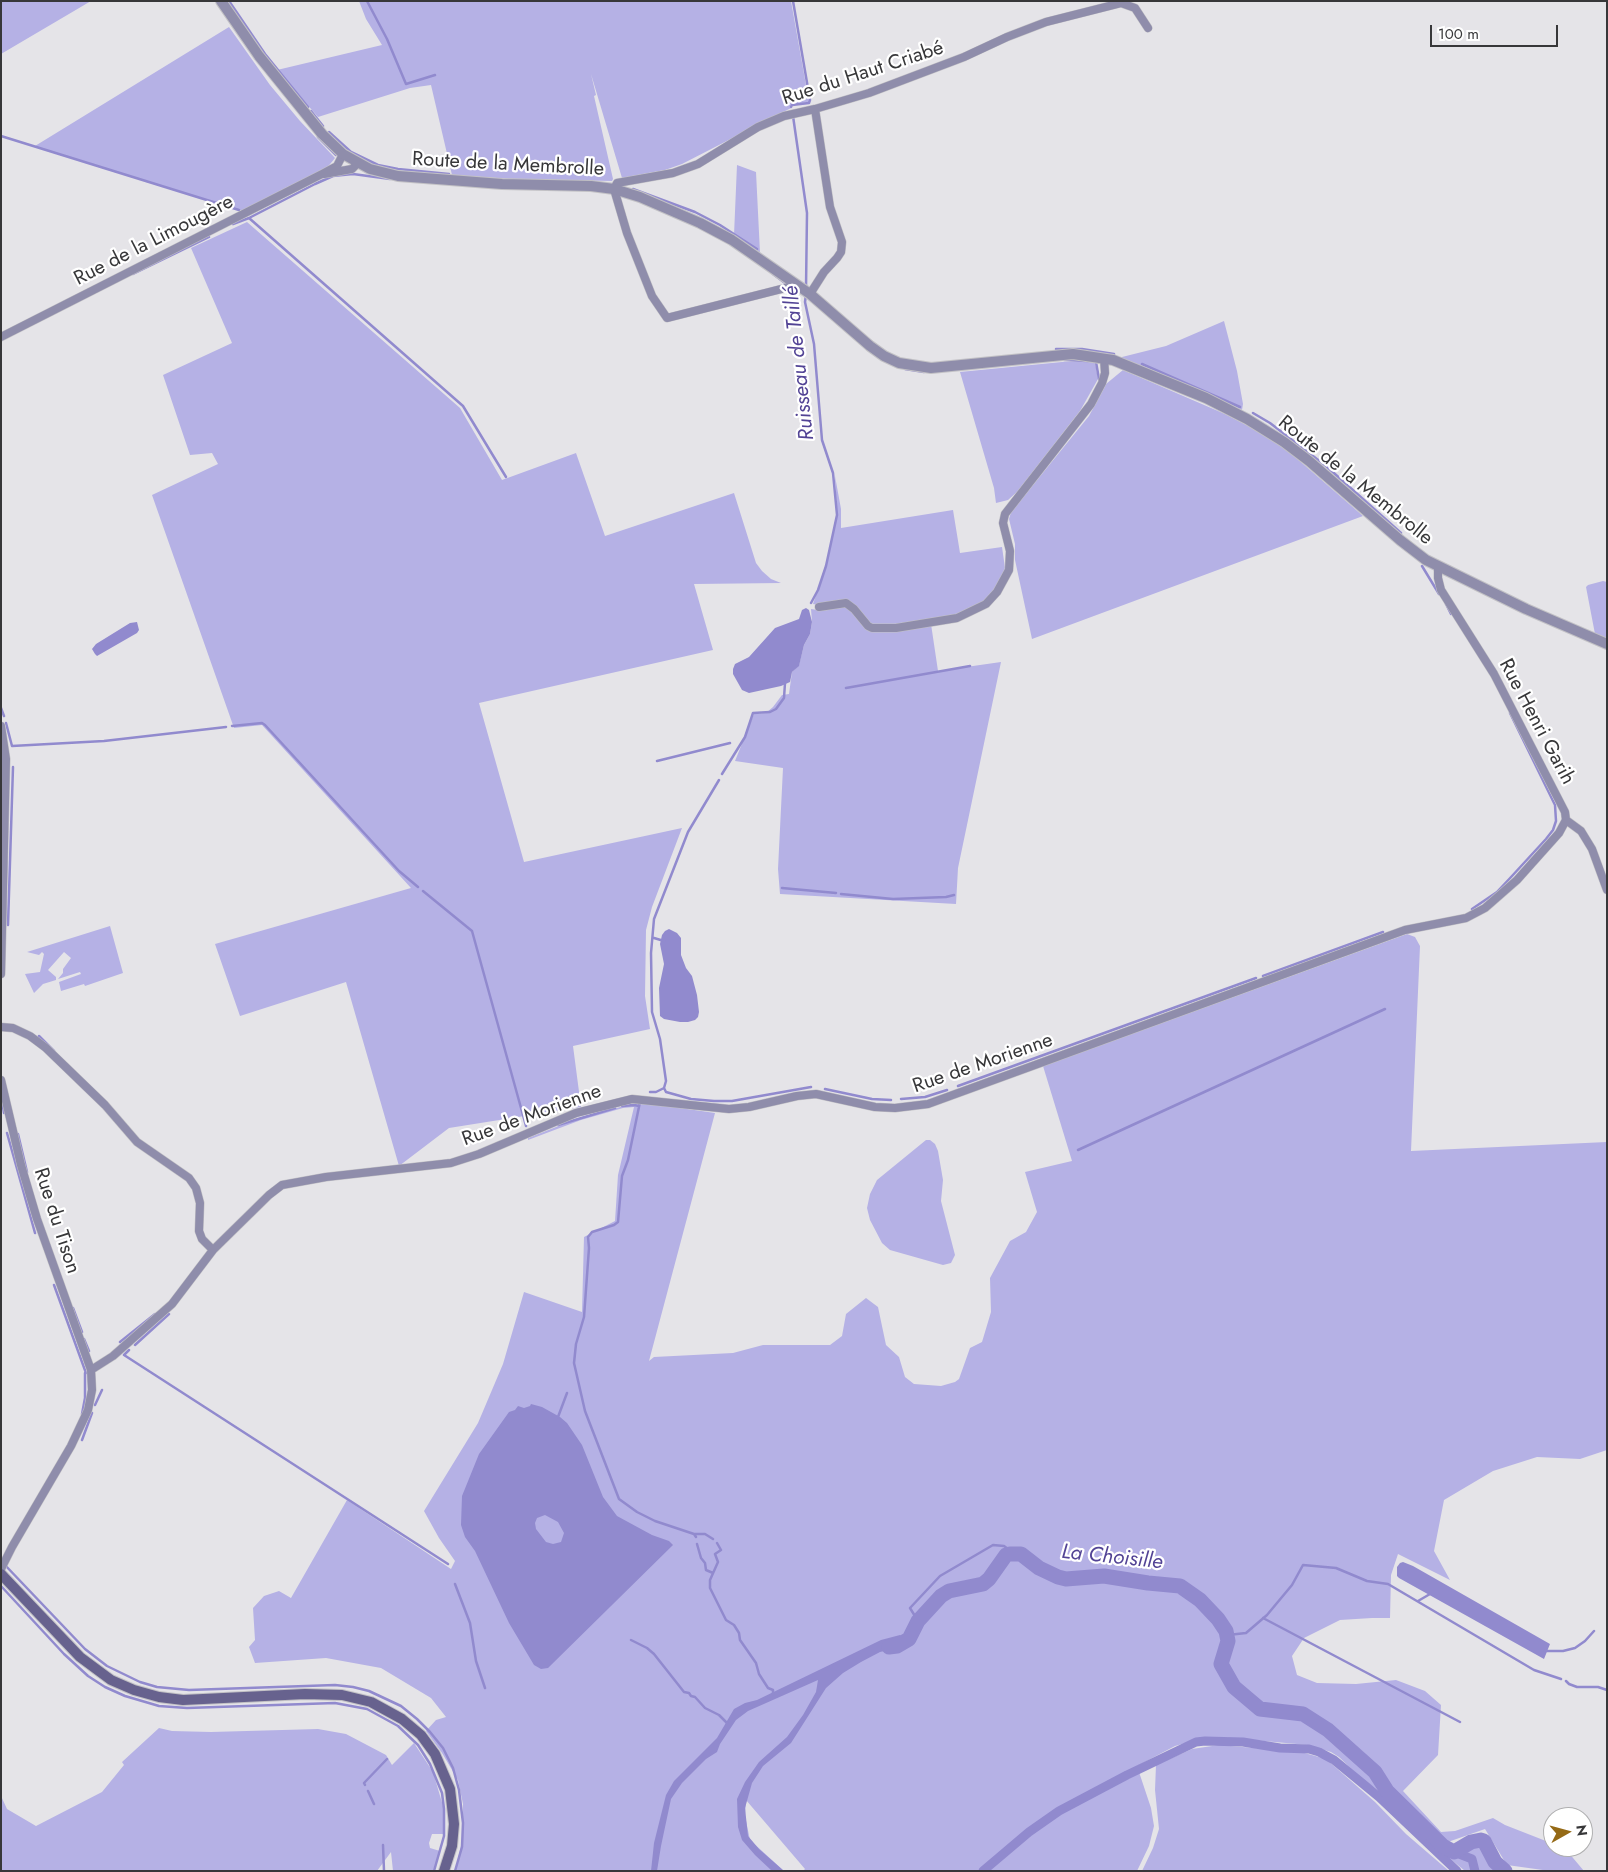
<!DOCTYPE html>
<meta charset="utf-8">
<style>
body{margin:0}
#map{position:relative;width:1608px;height:1872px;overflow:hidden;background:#e5e4e8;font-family:Jost,sans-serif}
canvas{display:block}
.frame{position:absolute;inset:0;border:2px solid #373739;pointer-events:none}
.north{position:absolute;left:1543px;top:1807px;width:50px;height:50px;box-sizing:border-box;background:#fff;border:1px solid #afafb0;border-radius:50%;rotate:83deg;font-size:14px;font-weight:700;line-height:20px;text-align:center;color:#373739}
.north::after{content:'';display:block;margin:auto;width:18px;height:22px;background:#956a16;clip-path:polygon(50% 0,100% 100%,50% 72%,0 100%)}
.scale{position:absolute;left:1430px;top:25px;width:128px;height:22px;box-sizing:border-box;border:2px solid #373739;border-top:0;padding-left:6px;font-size:15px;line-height:18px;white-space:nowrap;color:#373739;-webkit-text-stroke:4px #fff;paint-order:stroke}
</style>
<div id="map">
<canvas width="1608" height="1872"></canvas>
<div class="frame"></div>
<div class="north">N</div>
<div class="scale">100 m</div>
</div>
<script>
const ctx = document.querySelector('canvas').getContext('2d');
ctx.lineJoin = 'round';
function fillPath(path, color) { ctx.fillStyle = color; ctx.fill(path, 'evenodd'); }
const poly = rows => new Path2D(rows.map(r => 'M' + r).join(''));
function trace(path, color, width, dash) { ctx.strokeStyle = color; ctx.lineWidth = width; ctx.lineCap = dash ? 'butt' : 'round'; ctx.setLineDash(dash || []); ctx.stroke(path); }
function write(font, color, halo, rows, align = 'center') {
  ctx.font = font + ' Jost,sans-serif'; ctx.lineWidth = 4.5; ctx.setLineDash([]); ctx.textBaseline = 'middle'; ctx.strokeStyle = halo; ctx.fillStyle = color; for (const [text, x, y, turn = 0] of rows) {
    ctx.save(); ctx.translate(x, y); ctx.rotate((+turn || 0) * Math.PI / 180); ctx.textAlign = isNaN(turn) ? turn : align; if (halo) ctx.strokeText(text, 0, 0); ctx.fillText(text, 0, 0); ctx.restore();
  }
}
fillPath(poly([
 [1,1,91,1,1,54],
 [359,1,791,1,809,102,792,105,791,108,682,164,665,170,622,178,591,74,596,95,594,96,613,179,612,181,511,179,452,175,431,85,410,88,318,117,277,70,382,45,366,19],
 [229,27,270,85,300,121,335,158,326,169,243,211,35,146],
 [737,165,756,172,760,253,734,235],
 [247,222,460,408,502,480,576,453,605,536,734,493,756,563,762,571,771,579,781,583,694,584,713,650,479,703,524,862,682,828,652,907,646,930,645,996,650,1029,573,1046,581,1107,449,1128,399,1166,346,982,240,1016,215,944,411,888,262,725,234,728,152,495,218,464,212,453,190,455,163,375,232,343,191,248],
 [1224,321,1237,371,1243,404,1242,410,1190,386,1118,358,1166,346],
 [1062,362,1095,362,1098,379,1080,411,1018,491,1008,500,996,503,994,488,960,372],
 [1123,370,1225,414,1256,430,1287,450,1363,516,1032,639,1015,560,1015,544,1009,519,1011,512,1089,416,1106,384],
 [835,476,841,509,841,528,953,510,960,553,1002,547,1005,568,1004,580,986,604,931,624,938,671,1001,662,958,868,956,904,780,894,778,869,783,768,735,761,754,714,766,713,773,707,782,695,789,694,792,672,799,665,804,645,810,634,812,622,811,609,818,610,818,605,813,604,826,566,837,515],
 [1603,581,1607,582,1607,638,1595,634,1586,587,1588,585],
 [110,926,123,973,85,986,84,984,61,991,59,982,81,974,80,972,58,979,63,973,63,969,71,958,64,952,48,970,56,977,56,980,43,984,34,993,25,974,40,972,44,954,42,952,39,955,27,952],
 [1407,934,1415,937,1420,946,1411,1151,1607,1142,1607,1450,1580,1459,1537,1457,1493,1471,1444,1500,1434,1551,1450,1580,1398,1554,1391,1575,1390,1618,1372,1618,1340,1620,1304,1638,1292,1656,1297,1675,1317,1683,1356,1684,1396,1680,1425,1691,1441,1705,1438,1755,1403,1791,1441,1832,1455,1831,1493,1818,1505,1825,1551,1843,1553,1847,1559,1847,1568,1852,1584,1871,1550,1871,1507,1865,1485,1829,1445,1843,1403,1802,1362,1751,1308,1716,1260,1709,1234,1687,1221,1664,1228,1641,1226,1633,1227,1640,1219,1660,1220,1669,1230,1686,1251,1704,1264,1713,1299,1716,1316,1724,1367,1766,1392,1799,1434,1842,1453,1855,1476,1842,1483,1842,1485,1844,1492,1860,1501,1871,1465,1871,1424,1837,1381,1792,1362,1779,1339,1757,1331,1752,1308,1745,1220,1737,1203,1738,1175,1746,1137,1766,1151,1808,1154,1826,1149,1846,1137,1871,803,1871,805,1869,746,1800,745,1816,750,1840,784,1871,455,1871,463,1837,463,1804,458,1780,442,1753,426,1731,436,1720,446,1717,431,1698,381,1668,326,1658,255,1663,249,1647,255,1640,253,1608,264,1596,279,1591,291,1598,347,1500,451,1569,455,1561,439,1538,424,1511,478,1423,503,1364,524,1292,582,1312,584,1237,615,1221,618,1175,634,1107,623,1108,581,1120,528,1140,528,1138,579,1118,639,1102,715,1113,649,1361,654,1357,733,1353,763,1345,830,1345,842,1336,846,1314,866,1298,878,1307,886,1345,899,1357,905,1377,914,1384,941,1386,955,1382,959,1379,970,1348,982,1342,991,1312,990,1278,1010,1241,1026,1232,1037,1212,1025,1172,1072,1161,1043,1066],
 [926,1140,930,1140,935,1144,938,1151,943,1180,941,1201,955,1255,951,1263,943,1265,890,1250,882,1243,870,1220,867,1208,870,1194,877,1180],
 [159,1728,172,1731,211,1732,318,1729,346,1734,386,1755,392,1765,414,1743,433,1772,443,1806,443,1834,432,1834,429,1843,430,1848,440,1851,433,1871,393,1871,391,1852,377,1871,1,1871,1,1796,7,1809,36,1826,102,1792,124,1765,122,1762],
 [1219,1745,1301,1752,1326,1759,1375,1802,1406,1834,1449,1871,1142,1871,1153,1848,1159,1829,1155,1790,1156,1765,1192,1749]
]), '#b5b1e5');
fillPath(poly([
 [806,608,809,610,812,622,810,634,804,645,799,666,792,672,790,682,781,686,749,693,742,690,733,674,733,669,735,664,749,657,775,628,799,619,802,610],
 [137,622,139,630,137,633,97,656,95,654,92,649,96,644,130,623],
 [669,929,677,933,681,938,681,955,686,968,692,976,697,995,699,1012,698,1017,695,1020,688,1022,680,1022,664,1019,660,1016,659,988,664,964,660,944,662,935,665,931],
 [531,1404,542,1407,560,1417,567,1423,582,1445,603,1497,617,1516,652,1535,669,1541,673,1545,548,1668,541,1669,534,1665,509,1623,475,1551,465,1537,461,1525,462,1496,479,1454,509,1412,515,1410,518,1406,524,1408,530,1406],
 [545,1515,558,1522,564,1533,561,1542,553,1544,546,1542,536,1529,535,1523,537,1518],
 [1403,1562,1413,1566,1550,1644,1544,1659,1399,1578,1397,1576,1397,1567,1400,1563],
 [900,1635,908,1643,901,1647,880,1652,861,1662,843,1673,826,1688,791,1743,763,1766,752,1783,745,1808,748,1836,759,1849,784,1871,772,1871,755,1855,742,1840,738,1827,737,1799,745,1782,759,1762,787,1737,803,1715,816,1692,818,1680,748,1711,736,1720,720,1744,717,1752,706,1759,682,1783,671,1799,661,1846,657,1871,651,1871,654,1843,666,1795,674,1781,717,1738,734,1709,745,1703,757,1700,881,1640]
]), '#918ace');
trace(poly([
 [229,1,265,54,308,107],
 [367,1,387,39,406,84,435,75],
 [791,107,792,105,809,103,810,100,793,1],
 [311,111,323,126],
 [793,116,807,213,806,288],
 [329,132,351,152,378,165,398,169,449,174],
 [1,136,239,210],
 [318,137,336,155],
 [633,189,695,212,720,225,757,249],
 [249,218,463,406,506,477],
 [233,224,249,218,315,184,333,176,353,174,390,179],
 [133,274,209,237],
 [773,274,785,283],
 [806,294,805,302,814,344,822,440,833,473,837,515,826,566,818,590,811,603],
 [1056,349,1082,349,1114,354],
 [1064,360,1088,361],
 [1096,362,1099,379],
 [1142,364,1240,407],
 [905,369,924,372],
 [1253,413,1270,423,1326,466,1401,533],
 [1422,566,1439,594],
 [1446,604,1451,614],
 [846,688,970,666],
 [1,708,4,716],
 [6,723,12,746,104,741,226,727],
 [232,726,262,723,265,725,399,871,418,887],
 [657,761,730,743],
 [722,774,745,737,753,713,770,712,776,709,784,698,785,683],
 [782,888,836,893],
 [423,891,472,931,526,1126],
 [841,894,893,899,946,897,954,895],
 [1472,909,1497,892,1512,876,1546,839,1553,830,1556,821,1555,805,1510,713],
 [8,925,13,767],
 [654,938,664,941],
 [1263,976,1383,932],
 [39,1036,54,1051],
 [958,1086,1256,978],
 [664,1088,666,1092,691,1099,714,1101,732,1101,811,1087],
 [825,1089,872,1099,891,1100],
 [650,1092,656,1092,664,1088,666,1081,660,1039,652,1012,651,953,654,919,688,832,719,780],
 [901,1099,925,1097,947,1090],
 [2,1101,4,1113],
 [640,1102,628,1160,622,1176,618,1222,614,1225,592,1232,588,1237,589,1248,584,1317,576,1344,574,1363,585,1411,619,1499,637,1512,655,1521,694,1534,696,1537],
 [622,1106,634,1105,639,1106],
 [558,1125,615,1108],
 [7,1133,35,1233],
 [18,1134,27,1172],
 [1078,1150,1385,1009],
 [54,1285,86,1373],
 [73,1308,82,1332],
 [84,1339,89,1351],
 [120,1342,155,1314],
 [135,1345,169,1314],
 [129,1350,124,1355,448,1564],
 [95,1405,102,1390],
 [82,1414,85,1398,85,1373],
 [558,1417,567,1393],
 [82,1440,92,1413],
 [694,1534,705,1534,713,1539],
 [717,1543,721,1550,715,1554,718,1562,710,1580,710,1588,726,1620,734,1625,739,1633,740,1640,756,1663,759,1674,768,1688,773,1690,773,1694],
 [697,1544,701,1558,705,1563,706,1570,713,1573],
 [4,1564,85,1649,107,1666,140,1682,157,1687,189,1690,335,1685,353,1687,369,1691,401,1706,417,1719,430,1732,443,1748,453,1768,459,1790,463,1823,462,1847,455,1871],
 [455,1584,470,1623,476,1661,485,1688],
 [1,1586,64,1654,88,1676,105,1687,125,1696,159,1706,187,1708,335,1703,367,1709,398,1726,418,1745,430,1764,442,1793,444,1809,444,1836,434,1871],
 [1418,1601,1430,1594],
 [1263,1618,1460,1722],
 [918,1621,910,1608,940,1576,993,1545,1004,1546,1008,1549,1010,1554],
 [1228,1635,1246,1633,1267,1615,1292,1585,1303,1565,1336,1568,1367,1581,1388,1584,1534,1670,1561,1679],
 [631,1640,647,1648,654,1654,684,1692,689,1693,691,1696,695,1697,705,1708,719,1715,727,1723],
 [1545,1651,1563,1651,1575,1648,1585,1641,1594,1631],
 [1566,1681,1569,1684,1577,1687,1598,1687,1607,1690],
 [365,1785,364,1783,387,1759],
 [368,1791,374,1804],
 [383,1845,384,1871]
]), '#918ace', 2.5);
trace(poly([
 [1454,1852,1472,1859,1475,1871],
 [983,1871,1029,1832,1059,1811,1127,1775,1196,1742,1205,1741,1243,1742,1280,1748,1309,1749,1319,1752,1334,1760,1379,1797,1457,1871]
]), '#918ace', 9);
trace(poly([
 [889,1647,897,1646,909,1639,918,1621,941,1596,949,1591,983,1584,989,1579,1006,1555,1010,1554,1021,1554,1039,1568,1058,1577,1066,1579,1104,1576,1148,1583,1180,1586,1200,1600,1218,1619,1226,1631,1228,1641,1221,1664,1234,1687,1260,1709,1303,1714,1328,1730,1375,1772,1387,1791,1443,1846,1454,1852,1471,1842,1481,1840,1484,1841,1495,1862,1505,1871]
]), '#918ace', 15);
const minor = poly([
 [324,174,352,169,358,163],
 [797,285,667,318,652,296,627,233,614,189,617,183,673,173,698,164,758,127,784,116,815,109,869,93,964,57,1007,37,1046,22,1121,3,1135,8,1148,28],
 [810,294,824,272,837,258,841,252,842,242,830,207,815,109],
 [1,337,322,174,337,166,343,154],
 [1438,566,1438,578,1441,590,1494,674,1565,812,1566,820,1581,831,1592,849,1607,890],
 [819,607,846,603,854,609,868,626,872,628,896,628,957,618,986,604,997,592,1009,570,1010,551,1003,523,1005,514,1091,404,1102,383,1105,373,1104,358],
 [1,726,6,759,1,974],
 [1,1027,13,1028,30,1036,46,1048,105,1105,137,1142,189,1178,196,1188,200,1203,199,1231,202,1239,213,1250],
 [1,1080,21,1165,37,1219,91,1370,92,1390,88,1410,71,1446,12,1547,1,1569],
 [91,1370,113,1356,172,1304,213,1250,269,1195,282,1185,326,1177,451,1163,479,1154,576,1113,632,1099,729,1109,749,1107,797,1096,816,1094,875,1107,895,1108,928,1104,1405,930,1466,918,1485,908,1517,880,1559,833,1566,820]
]);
const tertiary = poly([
 [221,1,259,56,322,134,343,154,370,169,398,176,502,184,591,186,614,189,640,197,700,223,732,240,810,294,870,346,884,356,899,363,931,368,1073,354,1113,360,1206,398,1247,419,1284,442,1309,461,1400,540,1426,560,1526,609,1607,644]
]);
const secondary = poly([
 [1,1574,80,1657,111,1680,134,1690,159,1697,183,1700,305,1694,342,1695,371,1702,402,1719,421,1735,435,1754,450,1789,454,1824,452,1846,444,1871]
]);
trace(minor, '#c2c1c5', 9);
trace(tertiary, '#c2c1c5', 12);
trace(secondary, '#c2c1c5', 12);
trace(minor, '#8f8dab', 8);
trace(tertiary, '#8f8dab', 10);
trace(secondary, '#67628e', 10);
write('20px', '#373739', '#fff', [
 ["Rue du Haut Criabé",863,74,-18],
 ["Route de la Membrolle",508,165,3],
 ["Rue de la Limougère",154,241,-27],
 ["Route de la Membrolle",1355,481,39],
 ["Rue Henri Garih",1536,722,62],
 ["Rue de Morienne",983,1064,-19],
 ["Rue de Morienne",532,1116,-20],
 ["Rue du Tison",56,1221,72]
]);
write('italic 21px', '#524395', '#fff', [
 ["Ruisseau de Taillé",800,363,-96],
 ["La Choisille",1112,1558,6]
]);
</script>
